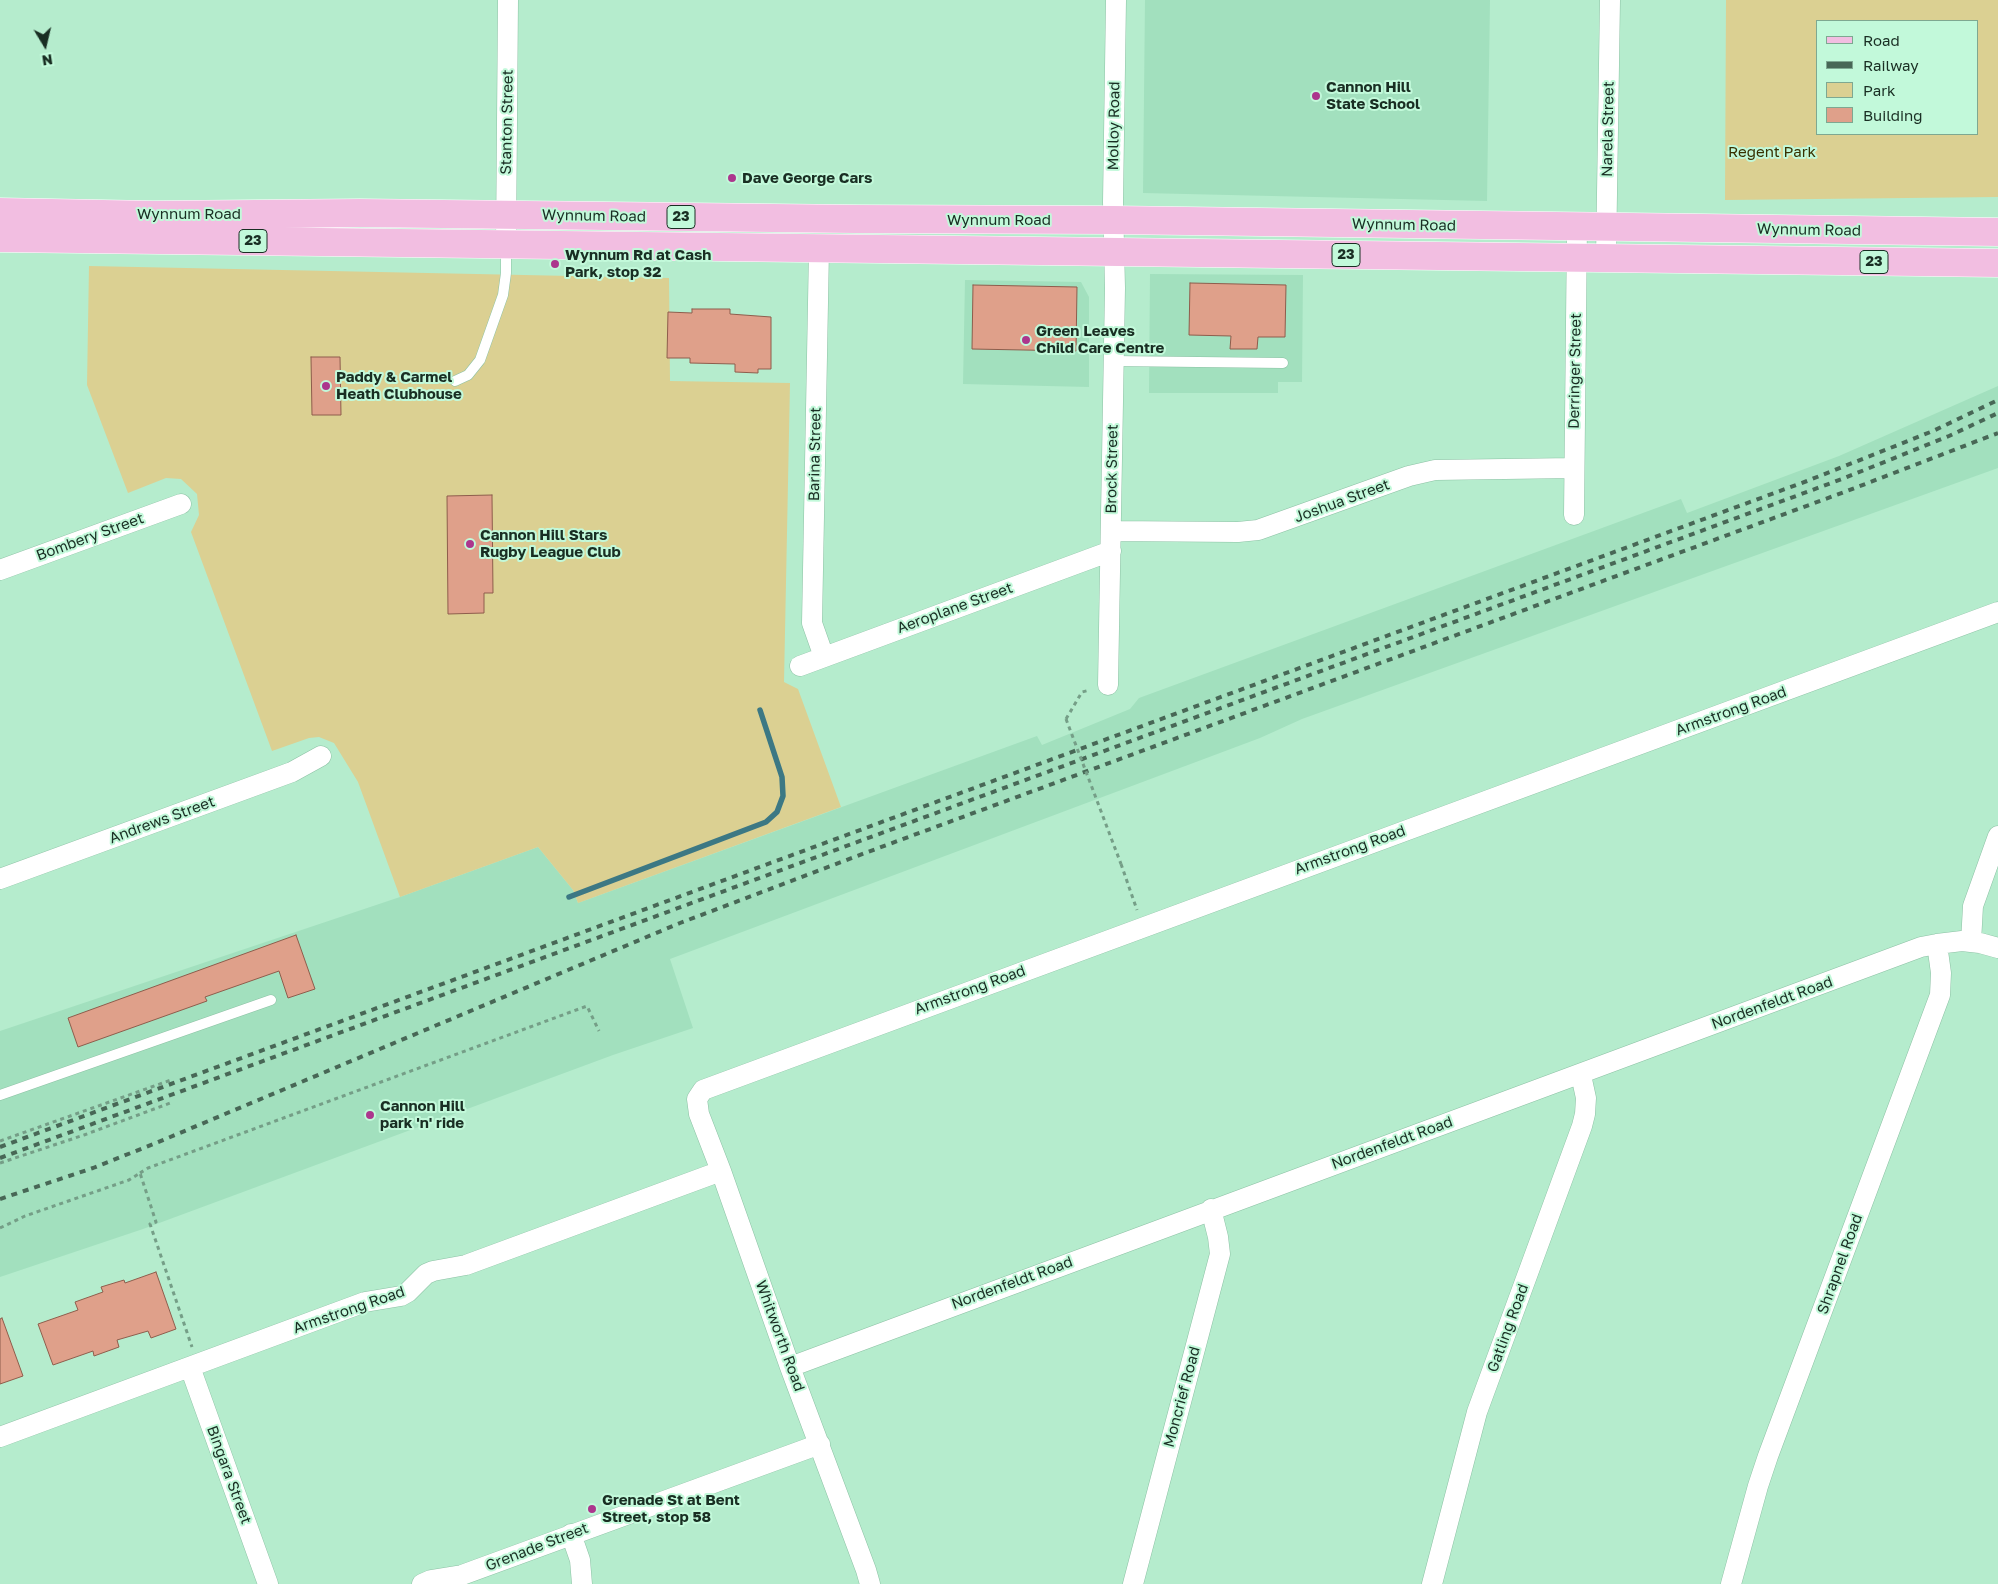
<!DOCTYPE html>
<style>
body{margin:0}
#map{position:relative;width:1998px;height:1584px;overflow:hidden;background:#b5eccd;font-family:"Golos Text",sans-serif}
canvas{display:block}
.legend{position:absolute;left:1816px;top:20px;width:162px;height:115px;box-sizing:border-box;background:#c2f9da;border:1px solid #7ea891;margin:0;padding:6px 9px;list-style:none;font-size:15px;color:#192e23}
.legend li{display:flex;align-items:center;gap:10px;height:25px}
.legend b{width:25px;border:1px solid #7ea891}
.north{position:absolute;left:20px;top:20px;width:50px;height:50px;-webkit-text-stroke:4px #c2f9da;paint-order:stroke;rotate:171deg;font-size:14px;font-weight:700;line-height:20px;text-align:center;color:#192e23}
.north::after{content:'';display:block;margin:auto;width:18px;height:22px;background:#192e23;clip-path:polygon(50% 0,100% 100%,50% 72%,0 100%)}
</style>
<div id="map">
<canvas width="1998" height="1584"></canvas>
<ul class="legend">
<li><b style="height:6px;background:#f2bee1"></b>Road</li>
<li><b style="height:6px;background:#486756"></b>Railway</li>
<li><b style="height:14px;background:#dbd092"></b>Park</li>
<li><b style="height:14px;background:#dfa08a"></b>Building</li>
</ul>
<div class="north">N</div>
</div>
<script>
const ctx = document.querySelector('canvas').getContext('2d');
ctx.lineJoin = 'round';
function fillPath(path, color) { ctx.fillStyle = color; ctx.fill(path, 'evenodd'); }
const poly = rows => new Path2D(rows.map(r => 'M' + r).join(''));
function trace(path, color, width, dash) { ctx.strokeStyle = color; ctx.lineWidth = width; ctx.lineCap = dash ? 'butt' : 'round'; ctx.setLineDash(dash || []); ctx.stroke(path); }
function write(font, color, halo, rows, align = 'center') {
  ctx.font = font + ' "Golos Text",sans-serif'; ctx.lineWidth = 4; ctx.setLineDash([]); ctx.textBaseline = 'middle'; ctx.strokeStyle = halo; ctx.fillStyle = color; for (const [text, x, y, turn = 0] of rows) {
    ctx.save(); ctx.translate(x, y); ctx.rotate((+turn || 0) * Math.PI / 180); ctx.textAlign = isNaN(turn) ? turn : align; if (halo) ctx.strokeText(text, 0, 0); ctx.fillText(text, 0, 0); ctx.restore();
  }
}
fillPath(poly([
 [1145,0,1490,0,1487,201,1143,193],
 [1150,274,1303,275,1302,382,1278,382,1278,393,1149,393],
 [965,280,1081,282,1089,297,1089,387,963,384],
 [1998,386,1998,468,1302,719,1260,738,670,959,693,1028,613,1055,143,1229,0,1277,0,1031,400,897,538,847,573,890,578,903,1037,736,1042,745,1130,709,1139,698,1681,499,1687,513,1839,456]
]), '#a2e0be');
fillPath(poly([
 [1726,0,1998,0,1998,197,1725,200],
 [1817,21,1977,21,1977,134,1817,134],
 [89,266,669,278,670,381,790,383,784,682,798,689,841,807,578,903,573,890,538,847,400,897,358,782,334,743,319,737,309,738,272,751,191,532,199,515,197,494,181,479,166,478,128,493,87,385]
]), '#dbd092');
trace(poly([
 [569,897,766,822,777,812,783,796,782,777,760,710]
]), '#3c7884', 5.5);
const building = poly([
 [1190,283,1286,285,1285,337,1258,337,1257,349,1230,349,1231,336,1189,335,1190,283],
 [973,285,1077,287,1076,351,972,349,973,285],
 [692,309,730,309,730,314,771,317,771,369,758,369,758,373,735,372,735,364,690,363,690,358,667,358,668,312,692,313,692,309],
 [311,357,340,357,341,415,312,415,311,357],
 [492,495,493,593,484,593,484,613,448,614,447,496,492,495],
 [296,935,315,989,288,998,279,971,205,997,207,1001,78,1047,68,1018,296,935],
 [156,1272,176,1329,151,1338,148,1331,117,1340,119,1347,94,1356,93,1351,53,1365,38,1324,78,1310,75,1302,103,1292,101,1287,124,1280,125,1283,156,1272],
 [2,1318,23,1376,0,1384,0,1319,2,1318]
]);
fillPath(building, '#dfa08a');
trace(building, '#8e5d4c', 1);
const lane = poly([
 [1113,361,1283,363],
 [455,381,468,375,480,360,503,295,506,273,506,245],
 [0,1095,271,1000]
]);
const street = poly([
 [506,244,508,0],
 [819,249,812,623,824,657],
 [1606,258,1610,0],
 [1574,515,1577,226],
 [1111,531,1238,532,1258,530,1409,476,1435,470,1573,468],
 [0,570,181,504],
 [800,666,1111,551],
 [1108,685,1115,288,1113,202,1116,0],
 [0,879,292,772,321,756],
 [1971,942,1973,906,1998,836],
 [190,1367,268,1584],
 [790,1367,1921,947,1937,944,1962,941,1980,943,1998,948],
 [0,1437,365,1302,401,1296,408,1292,426,1274,433,1271,466,1265,721,1171],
 [571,1534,580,1560,582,1584],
 [422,1584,431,1580,462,1575,820,1444],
 [870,1584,866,1570,790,1367,721,1171,699,1114,697,1099,703,1090,1998,612],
 [1133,1584,1220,1254,1218,1237,1211,1209],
 [1432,1584,1477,1412,1582,1126,1585,1114,1586,1098,1581,1075],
 [1731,1584,1758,1486,1768,1456,1940,995,1941,973,1937,944]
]);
const primary = poly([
 [0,212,153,215,360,213,856,219,1113,220,1998,232],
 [0,238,1998,263]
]);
trace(lane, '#8cc1a4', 11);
trace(street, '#8cc1a4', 21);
trace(primary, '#fff', 29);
trace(poly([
 [1066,719,1082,692,1090,690],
 [1121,864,1137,910],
 [0,1141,171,1080],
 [0,1163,84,1135,173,1102],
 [140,1173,148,1168,587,1006,599,1031],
 [0,1228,25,1216,129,1180,140,1173,156,1222,150,1224,192,1347]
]), '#759e87', 3, [4, 4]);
trace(lane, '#fff', 10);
trace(street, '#fff', 20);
trace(primary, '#f2bee1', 28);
trace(poly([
 [0,1147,1807,481,1933,431,1998,400],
 [0,1158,1842,479,1949,436,1998,413],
 [0,1199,93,1168,156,1143,680,923,865,853,1847,491,1998,433]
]), '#486756', 4, [6, 6]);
trace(poly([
 [1066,719,1121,864]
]), '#759e87', 3, [4, 4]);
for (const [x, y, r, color] of [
 [1316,96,5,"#ac368d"],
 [732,178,5,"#ac368d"],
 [555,264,5,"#ac368d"],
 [1026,340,5,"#ac368d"],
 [326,386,5,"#ac368d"],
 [470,544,5,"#ac368d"],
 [370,1115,5,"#ac368d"],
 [592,1509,5,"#ac368d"]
]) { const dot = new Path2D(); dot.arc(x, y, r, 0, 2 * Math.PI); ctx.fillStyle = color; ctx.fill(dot); trace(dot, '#c2f9da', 2); }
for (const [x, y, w] of [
 [681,217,28],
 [253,241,28],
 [1346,255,28],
 [1874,262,28]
]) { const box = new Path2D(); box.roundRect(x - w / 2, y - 11.5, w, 23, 4); ctx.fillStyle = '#c2f9da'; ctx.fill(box); trace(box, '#192e23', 1); }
write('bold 14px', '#192e23', null, [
 ["23",681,217],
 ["23",253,241],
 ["23",1346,255],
 ["23",1874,262]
]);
write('bold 15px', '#192e23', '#c2f9da', [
 ["Cannon Hill",1326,87],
 ["State School",1326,104],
 ["Dave George Cars",742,178],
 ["Wynnum Rd at Cash",565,255],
 ["Park, stop 32",565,272],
 ["Green Leaves",1036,331],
 ["Child Care Centre",1036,348],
 ["Paddy & Carmel",336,377],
 ["Heath Clubhouse",336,394],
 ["Cannon Hill Stars",480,535],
 ["Rugby League Club",480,552],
 ["Cannon Hill",380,1106],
 ["park 'n' ride",380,1123],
 ["Grenade St at Bent",602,1500],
 ["Street, stop 58",602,1517]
], 'left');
write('15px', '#192e23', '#c2f9da', [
 ["Stanton Street",507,122,-89],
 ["Molloy Road",1114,126,-89],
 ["Narela Street",1608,129,-89],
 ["Wynnum Road",189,214],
 ["Wynnum Road",594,216,1],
 ["Wynnum Road",999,220],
 ["Wynnum Road",1404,225,1],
 ["Wynnum Road",1809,230,1],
 ["Derringer Street",1575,371,-89],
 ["Barina Street",815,454,-89],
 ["Brock Street",1112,469,-89],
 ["Joshua Street",1342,501,-20],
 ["Bombery Street",90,537,-20],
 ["Aeroplane Street",955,608,-20],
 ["Armstrong Road",1731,711,-20],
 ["Andrews Street",162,820,-20],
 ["Armstrong Road",1350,850,-20],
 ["Armstrong Road",970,990,-20],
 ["Nordenfeldt Road",1772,1003,-20],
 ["Nordenfeldt Road",1392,1143,-20],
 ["Shrapnel Road",1840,1264,-70],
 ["Nordenfeldt Road",1012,1283,-20],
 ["Armstrong Road",349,1310,-19],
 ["Gatling Road",1508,1328,-70],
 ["Whitworth Road",780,1336,70],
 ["Moncrief Road",1182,1397,-75],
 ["Bingara Street",229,1475,70],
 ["Grenade Street",537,1547,-21]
]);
write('15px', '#393100', '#c2f9da', [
 ["Regent Park",1772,152]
]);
</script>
